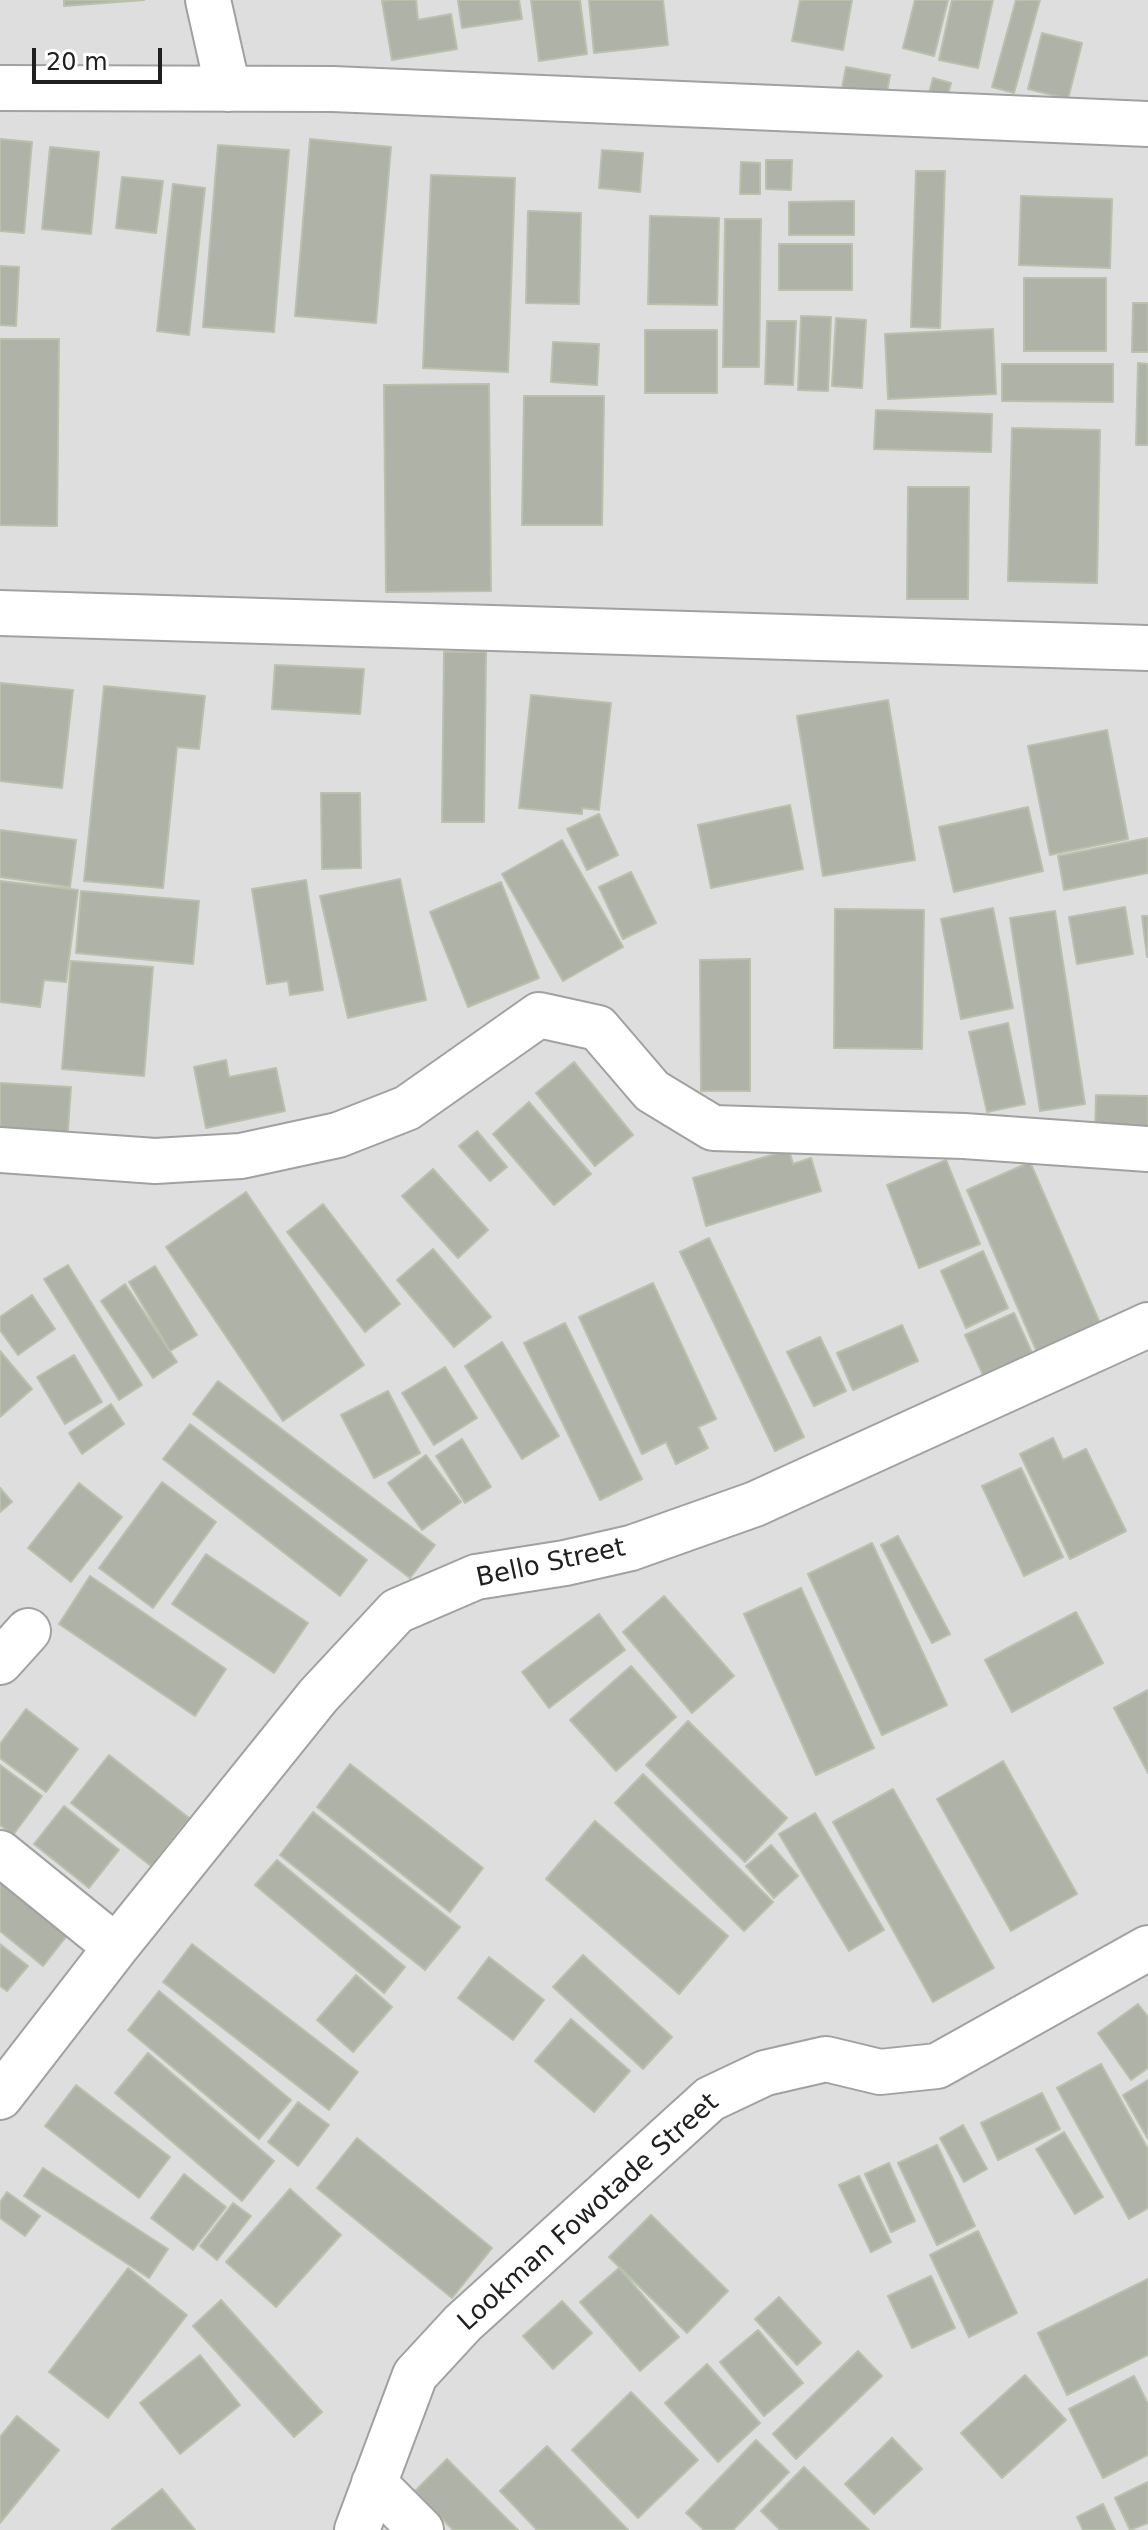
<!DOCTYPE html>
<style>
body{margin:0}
#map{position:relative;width:1148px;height:2530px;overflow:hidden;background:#ebf0e8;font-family:"DejaVu Sans",sans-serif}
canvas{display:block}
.scale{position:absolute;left:32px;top:48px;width:130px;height:36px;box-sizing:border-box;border:4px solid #202020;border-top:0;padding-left:10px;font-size:24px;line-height:28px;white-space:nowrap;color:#202020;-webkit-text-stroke:6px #fff;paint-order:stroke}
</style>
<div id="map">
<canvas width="1148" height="2530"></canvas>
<div class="scale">20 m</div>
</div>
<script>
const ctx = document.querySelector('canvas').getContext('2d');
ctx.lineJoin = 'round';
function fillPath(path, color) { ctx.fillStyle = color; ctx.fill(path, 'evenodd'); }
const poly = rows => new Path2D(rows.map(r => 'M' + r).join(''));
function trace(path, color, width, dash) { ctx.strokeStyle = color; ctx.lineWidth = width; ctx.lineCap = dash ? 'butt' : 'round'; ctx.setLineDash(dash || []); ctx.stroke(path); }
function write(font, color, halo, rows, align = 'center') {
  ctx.font = font + ' "DejaVu Sans",sans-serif'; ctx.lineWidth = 6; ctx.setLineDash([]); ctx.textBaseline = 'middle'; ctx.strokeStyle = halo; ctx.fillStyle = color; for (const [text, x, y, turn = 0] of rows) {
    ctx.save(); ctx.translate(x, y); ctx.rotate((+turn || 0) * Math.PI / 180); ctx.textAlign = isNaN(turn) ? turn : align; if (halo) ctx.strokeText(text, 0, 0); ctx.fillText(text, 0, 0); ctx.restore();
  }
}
fillPath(poly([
 [0,0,1148,0,1148,2530,0,2530]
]), '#dedede');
const building = poly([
 [64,0,144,0,64,6,64,0],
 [391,0,416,0,418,20,451,14,457,49,392,60,382,1,391,0],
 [458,0,519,0,522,19,462,28,458,0],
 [531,0,580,0,587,54,539,61,531,0],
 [589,0,663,0,668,45,594,53,589,0],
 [800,0,852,0,843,50,792,41,800,0],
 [915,0,948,0,934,56,903,48,915,0],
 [952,0,993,0,978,68,939,60,952,0],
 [1016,0,1040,0,1014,93,992,87,1016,0],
 [1042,33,1082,43,1068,99,1028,89,1042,33],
 [846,67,890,75,886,97,842,88,846,67],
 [933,78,951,83,943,113,925,108,933,78],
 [0,139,32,142,24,233,0,231,0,139],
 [310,139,391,147,376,323,295,316,310,139],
 [218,145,289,150,274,332,203,327,218,145],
 [50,147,99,152,91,234,42,229,50,147],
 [602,150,643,153,640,192,599,188,602,150],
 [766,160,792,160,791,190,766,189,766,160],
 [741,162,760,163,760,194,740,194,741,162],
 [916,171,945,171,940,328,911,327,916,171],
 [431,175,515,178,508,372,423,368,431,175],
 [122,177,163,181,156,233,116,228,122,177],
 [173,184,205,188,189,335,157,331,173,184],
 [1021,196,1112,199,1110,268,1019,265,1021,196],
 [854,201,854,235,789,235,789,202,854,201],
 [528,211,581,213,579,304,526,303,528,211],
 [650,216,719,218,717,305,648,304,650,216],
 [725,219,761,219,759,367,723,367,725,219],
 [779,244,852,244,852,290,779,290,779,244],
 [0,266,19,267,16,326,0,325,0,266],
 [1024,278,1106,278,1106,351,1024,351,1024,278],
 [1133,303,1148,303,1148,352,1132,352,1133,303],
 [801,316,831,317,828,391,798,390,801,316],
 [836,318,866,320,862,388,832,386,836,318],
 [767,321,796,321,793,385,765,384,767,321],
 [993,329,996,394,888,399,885,334,993,329],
 [645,330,717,330,717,393,645,393,645,330],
 [0,339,59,339,57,526,0,525,0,339],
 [553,342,599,344,597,385,551,382,553,342],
 [1138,363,1148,364,1148,445,1136,445,1138,363],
 [1002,364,1113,364,1113,402,1002,401,1002,364],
 [489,384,491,591,386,592,384,385,489,384],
 [524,396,604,396,602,525,522,525,524,396],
 [876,410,992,414,991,452,874,449,876,410],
 [1012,428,1100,430,1097,583,1008,581,1012,428],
 [908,487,969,487,968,599,907,599,908,487],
 [444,652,486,652,484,822,442,822,444,652],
 [275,665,364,669,360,714,272,709,275,665],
 [0,683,73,690,62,788,0,781,0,683],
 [104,686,205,696,199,749,177,747,163,888,84,881,104,686],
 [531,695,611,703,599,810,582,808,582,814,519,808,531,695],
 [888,700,915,860,823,876,797,716,888,700],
 [1107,730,1128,839,1050,855,1028,746,1107,730],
 [321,793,360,793,361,868,322,869,321,793],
 [790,805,803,869,711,888,698,825,790,805],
 [1028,807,1043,871,954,892,939,827,1028,807],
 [599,814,618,855,587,870,567,829,599,814],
 [0,830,76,840,70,887,0,877,0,830],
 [1148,838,1148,873,1064,890,1058,856,1148,838],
 [562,840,623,947,563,981,502,874,562,840],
 [631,872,656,923,623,939,599,887,631,872],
 [400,879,426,1000,348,1018,320,896,400,879],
 [306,880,323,990,290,995,288,981,267,984,252,889,306,880],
 [0,881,78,890,66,982,44,980,40,1007,0,1002,0,881],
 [501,882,539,978,468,1007,430,912,501,882],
 [81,891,199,901,193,964,76,953,81,891],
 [1125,907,1133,954,1077,964,1069,917,1125,907],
 [993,908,1013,1008,961,1019,941,919,993,908],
 [835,909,924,910,922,1049,834,1048,835,909],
 [1055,911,1085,1104,1040,1111,1010,918,1055,911],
 [1142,916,1148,916,1148,957,1147,957,1142,916],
 [750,959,750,1091,701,1091,700,960,750,959],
 [71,961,153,967,144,1076,62,1069,71,961],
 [1008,1023,1025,1104,987,1112,969,1032,1008,1023],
 [226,1060,229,1077,276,1068,285,1111,206,1128,194,1067,226,1060],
 [574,1062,633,1135,595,1166,536,1093,574,1062],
 [0,1083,71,1087,67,1143,0,1140,0,1083],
 [1096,1095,1148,1096,1148,1135,1095,1134,1096,1095],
 [529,1102,591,1174,554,1205,493,1134,529,1102],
 [477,1131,507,1167,490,1181,459,1146,477,1131],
 [789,1150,793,1164,811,1158,821,1191,706,1226,693,1178,789,1150],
 [946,1160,980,1244,919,1268,887,1185,946,1160],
 [1030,1162,1106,1337,1043,1366,967,1190,1030,1162],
 [433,1169,488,1230,458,1258,402,1196,433,1169],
 [246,1192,364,1365,283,1421,166,1247,246,1192],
 [323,1204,400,1304,365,1332,287,1232,323,1204],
 [709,1238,804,1437,775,1451,680,1252,709,1238],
 [433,1249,491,1317,454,1347,397,1280,433,1249],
 [983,1251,1008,1308,966,1328,941,1271,983,1251],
 [68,1265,142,1385,119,1400,44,1279,68,1265],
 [155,1266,197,1335,170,1351,129,1282,155,1266],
 [653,1283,716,1419,698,1427,708,1448,676,1464,666,1442,642,1454,579,1317,653,1283],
 [125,1284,177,1362,153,1378,101,1301,125,1284],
 [32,1295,55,1329,18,1355,0,1330,0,1317,32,1295],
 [1014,1313,1037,1364,988,1386,965,1335,1014,1313],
 [565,1323,642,1479,600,1500,524,1343,565,1323],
 [902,1325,918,1361,853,1390,837,1353,902,1325],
 [820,1337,846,1391,814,1406,787,1352,820,1337],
 [502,1342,559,1436,522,1459,465,1366,502,1342],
 [0,1351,32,1389,0,1417,0,1351],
 [74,1355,102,1402,65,1424,37,1377,74,1355],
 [445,1367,477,1418,434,1445,402,1393,445,1367],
 [218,1381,435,1545,410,1578,193,1414,218,1381],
 [388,1391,420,1453,374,1478,341,1415,388,1391],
 [111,1404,124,1424,82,1454,69,1433,111,1404],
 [190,1424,367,1560,340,1596,163,1459,190,1424],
 [1053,1438,1063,1460,1086,1449,1126,1531,1070,1559,1020,1454,1053,1438],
 [462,1439,491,1487,465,1503,436,1456,462,1439],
 [426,1455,461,1502,422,1530,388,1483,426,1455],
 [1021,1468,1063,1557,1024,1576,982,1486,1021,1468],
 [162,1482,216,1522,153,1608,99,1568,162,1482],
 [79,1483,122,1517,71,1582,28,1548,79,1483],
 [0,1488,12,1502,0,1512,0,1488],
 [898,1536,950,1634,932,1643,881,1545,898,1536],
 [872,1543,947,1705,882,1735,808,1574,872,1543],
 [206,1554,308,1623,274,1673,172,1604,206,1554],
 [90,1576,226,1669,195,1716,59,1624,90,1576],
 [801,1588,874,1748,816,1775,744,1614,801,1588],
 [664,1596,734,1676,692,1713,623,1632,664,1596],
 [1076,1612,1103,1663,1012,1712,985,1660,1076,1612],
 [599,1614,625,1650,549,1708,522,1672,599,1614],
 [631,1666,676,1717,616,1771,570,1720,631,1666],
 [1148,1690,1148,1773,1114,1708,1148,1690],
 [26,1709,78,1749,46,1792,0,1758,0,1744,26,1709],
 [688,1721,787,1818,745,1862,646,1765,688,1721],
 [109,1755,189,1818,151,1866,71,1803,109,1755],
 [1003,1761,1077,1894,1011,1931,937,1799,1003,1761],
 [350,1764,483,1868,450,1912,317,1807,350,1764],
 [0,1765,42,1796,13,1835,0,1825,0,1765],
 [643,1774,773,1902,744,1931,615,1803,643,1774],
 [893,1789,994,1968,933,2002,833,1822,893,1789],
 [64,1806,119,1850,89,1888,34,1844,64,1806],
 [313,1812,460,1927,425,1970,280,1855,313,1812],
 [815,1813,884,1930,849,1951,779,1834,815,1813],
 [595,1821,728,1936,679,1994,546,1879,595,1821],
 [771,1845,798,1876,774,1898,746,1866,771,1845],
 [277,1860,405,1967,384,1993,255,1885,277,1860],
 [0,1877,69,1933,43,1966,0,1931,0,1877],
 [0,1944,28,1966,7,1991,0,1986,0,1944],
 [192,1944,358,2072,329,2110,163,1982,192,1944],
 [583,1955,672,2037,643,2069,553,1987,583,1955],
 [489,1957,544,2000,513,2040,458,1998,489,1957],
 [356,1975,392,2007,353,2052,317,2020,356,1975],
 [159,1991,291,2100,259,2139,128,2030,159,1991],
 [1138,2004,1148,2017,1148,2068,1131,2080,1098,2033,1138,2004],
 [571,2019,630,2071,594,2112,535,2061,571,2019],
 [148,2053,274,2161,242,2201,115,2093,148,2053],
 [1101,2064,1148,2149,1148,2208,1129,2219,1057,2088,1101,2064],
 [1148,2080,1148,2139,1123,2095,1148,2080],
 [76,2085,170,2157,139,2198,45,2126,76,2085],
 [1042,2093,1060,2129,998,2160,981,2123,1042,2093],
 [298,2102,329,2125,298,2166,268,2142,298,2102],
 [963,2125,987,2169,964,2182,940,2138,963,2125],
 [1064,2132,1103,2197,1075,2214,1036,2149,1064,2132],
 [357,2138,492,2248,452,2298,317,2188,357,2138],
 [937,2145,975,2226,937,2245,898,2163,937,2145],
 [889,2163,915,2221,891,2232,865,2174,889,2163],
 [43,2168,168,2249,149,2278,24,2196,43,2168],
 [184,2174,226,2207,193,2250,151,2218,184,2174],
 [859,2176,891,2242,871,2252,839,2185,859,2176],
 [290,2189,341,2235,276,2307,226,2262,290,2189],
 [7,2192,40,2216,25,2236,0,2218,0,2202,7,2192],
 [233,2203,251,2216,217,2260,200,2246,233,2203],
 [651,2215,728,2291,687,2333,609,2257,651,2215],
 [978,2231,1017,2313,969,2337,930,2255,978,2231],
 [128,2268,187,2315,108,2418,49,2372,128,2268],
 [619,2268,679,2337,640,2371,580,2302,619,2268],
 [931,2276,955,2328,912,2348,888,2296,931,2276],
 [1148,2279,1148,2355,1067,2395,1038,2333,1148,2279],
 [779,2297,821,2343,797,2365,755,2319,779,2297],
 [221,2300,322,2412,294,2437,193,2326,221,2300],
 [562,2301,592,2333,553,2369,523,2336,562,2301],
 [758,2330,803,2383,764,2416,720,2362,758,2330],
 [858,2351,882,2376,796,2459,773,2434,858,2351],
 [200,2355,240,2405,180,2454,140,2403,200,2355],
 [707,2364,760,2423,718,2462,665,2403,707,2364],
 [1025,2375,1066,2420,1002,2478,961,2433,1025,2375],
 [1134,2376,1148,2404,1148,2455,1103,2478,1069,2409,1134,2376],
 [631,2392,698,2460,638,2518,572,2450,631,2392],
 [17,2416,59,2450,0,2523,0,2437,17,2416],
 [892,2438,922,2469,874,2514,845,2484,892,2438],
 [756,2440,789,2472,733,2530,704,2530,686,2513,756,2440],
 [547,2446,628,2530,537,2530,500,2491,547,2446],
 [447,2459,518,2530,453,2530,415,2491,447,2459],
 [804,2467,869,2530,780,2530,761,2511,804,2467],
 [1148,2482,1148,2523,1130,2530,1115,2498,1148,2482],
 [162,2489,195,2530,113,2530,112,2529,162,2489],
 [1103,2504,1115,2530,1083,2530,1077,2517,1103,2504]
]);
fillPath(building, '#aeb2a7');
trace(building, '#b9c0ac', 2);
const street = poly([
 [208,0,228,89],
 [0,88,333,89,1148,124],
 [0,613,1148,648],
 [0,1150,155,1161,241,1156,338,1135,407,1108,539,1015,598,1028,652,1091,713,1128,964,1136,1148,1149],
 [0,1662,28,1631],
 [0,1853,116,1947],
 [0,2097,116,1947,318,1696,397,1611,476,1577,565,1563,631,1548,755,1504,1148,1325],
 [374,2483,421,2530],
 [357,2530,415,2375,463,2323,710,2099,765,2073,826,2059,880,2072,937,2066,1148,1948]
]);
trace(street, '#a1a1a1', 48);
trace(street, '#fff', 44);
write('26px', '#202020', '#fff', [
 ["Bello Street",551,1564,-12],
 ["Lookman Fowotade Street",589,2213,-42]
]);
</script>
